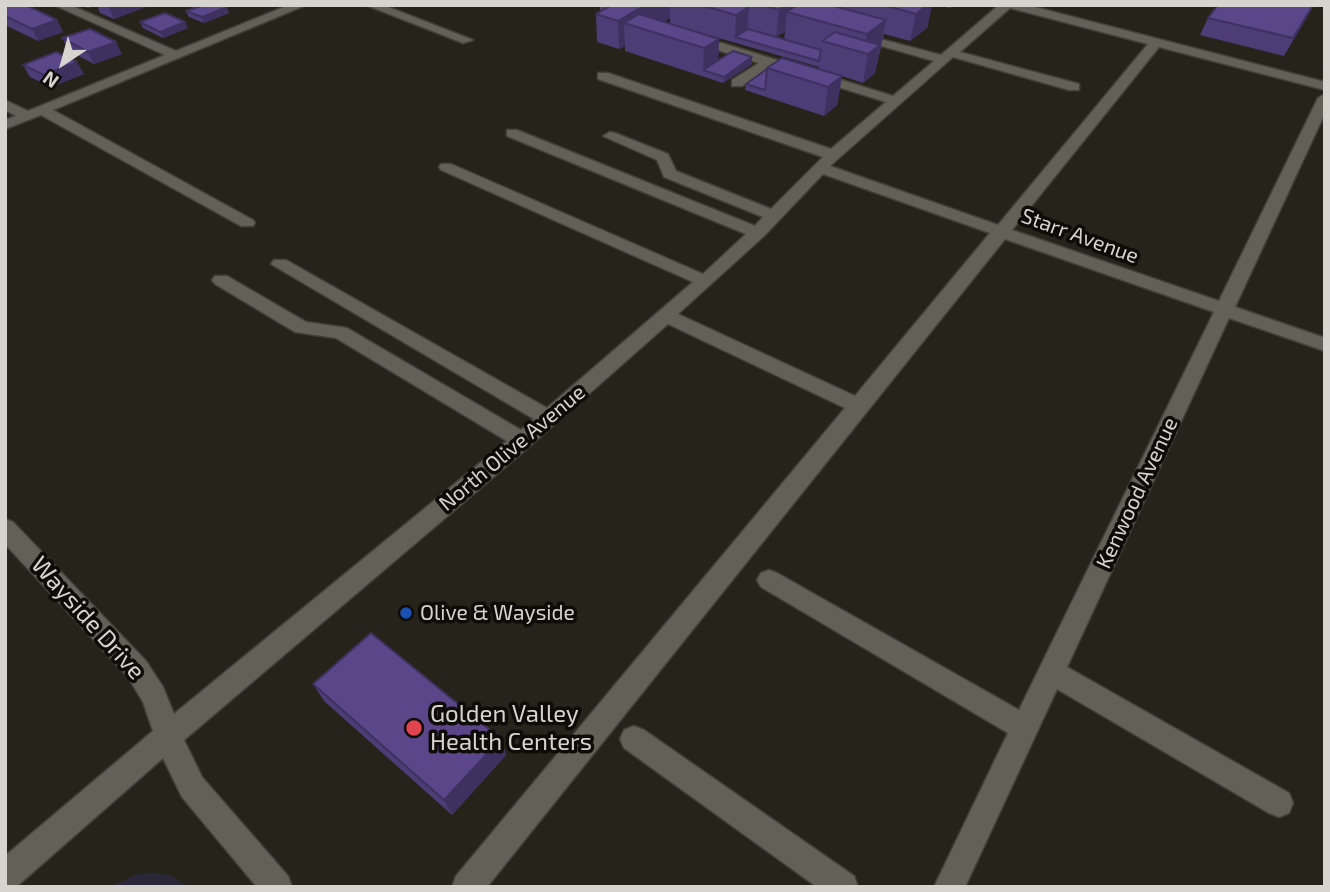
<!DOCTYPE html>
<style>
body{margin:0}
#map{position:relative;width:1330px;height:892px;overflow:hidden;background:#26231b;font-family:"Exo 2",sans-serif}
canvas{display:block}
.frame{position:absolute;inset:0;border:7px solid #d6d4cf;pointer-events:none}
.north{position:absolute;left:28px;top:28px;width:70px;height:70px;-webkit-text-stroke:5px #0d0c09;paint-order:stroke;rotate:216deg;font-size:19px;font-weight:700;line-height:28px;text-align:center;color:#d6d4cf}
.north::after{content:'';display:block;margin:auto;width:24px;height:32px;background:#d6d4cf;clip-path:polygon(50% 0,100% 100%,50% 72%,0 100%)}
</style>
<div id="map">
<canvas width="1330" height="892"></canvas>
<div class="frame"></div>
<div class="north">N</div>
</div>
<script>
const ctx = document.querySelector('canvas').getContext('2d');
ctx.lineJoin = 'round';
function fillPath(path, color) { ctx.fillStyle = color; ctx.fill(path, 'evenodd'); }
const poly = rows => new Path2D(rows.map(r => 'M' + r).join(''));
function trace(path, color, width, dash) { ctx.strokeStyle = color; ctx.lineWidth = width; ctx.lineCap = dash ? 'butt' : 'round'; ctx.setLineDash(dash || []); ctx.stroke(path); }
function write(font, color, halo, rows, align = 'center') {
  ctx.font = font + ' "Exo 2",sans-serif'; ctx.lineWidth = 7; ctx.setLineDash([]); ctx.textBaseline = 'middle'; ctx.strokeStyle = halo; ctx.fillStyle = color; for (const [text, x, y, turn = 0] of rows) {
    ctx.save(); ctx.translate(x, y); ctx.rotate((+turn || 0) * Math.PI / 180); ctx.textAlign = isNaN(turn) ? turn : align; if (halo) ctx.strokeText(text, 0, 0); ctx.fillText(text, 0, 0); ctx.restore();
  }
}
fillPath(poly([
 [152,872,173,876,186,887,110,887,135,875]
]), '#2a2838');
const minor = poly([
 [54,5,70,5,176,51,289,5,306,5,53,110,253,220,255,223,253,226,241,226,41,115,5,129,5,120,16,116,5,110,5,100,28,111,165,55,54,5],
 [366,5,383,5,473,40,463,43,366,5],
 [999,5,1027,5,1325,82,1325,90,1159,47,1012,230,1219,301,1318,98,1325,94,1325,113,1235,307,1325,338,1325,351,1229,318,1067,667,1289,793,1293,803,1289,813,1279,817,1269,813,1057,689,965,887,934,887,1008,733,761,587,757,580,761,573,769,570,777,573,1019,710,1214,312,1005,239,487,887,452,887,456,876,845,408,668,324,530,446,184,740,202,777,288,876,292,887,257,887,182,797,163,758,16,887,5,887,5,856,153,731,143,702,128,677,5,544,5,519,13,522,146,661,163,687,174,714,507,441,336,338,295,332,215,284,212,280,215,276,227,276,306,322,347,328,521,430,534,419,271,264,274,260,286,260,547,408,693,282,441,170,439,167,441,164,451,164,703,274,746,234,507,136,507,130,517,130,755,226,763,217,664,177,657,160,603,136,610,132,615,133,668,154,676,171,771,209,823,157,598,79,598,73,608,73,831,149,886,102,771,66,742,86,732,86,732,80,759,63,714,49,714,43,722,43,893,96,934,61,850,37,850,31,941,55,999,5],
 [1010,8,1148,44,998,225,830,166,953,57,1069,90,1079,90,1079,84,960,52,1010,8],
 [823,174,990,233,855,396,678,314,764,236,823,174],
 [634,726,644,730,854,876,858,887,817,887,624,748,620,739,624,730,634,726]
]);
trace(minor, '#43403a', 3);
fillPath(minor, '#636057');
fillPath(poly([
 [5,5,57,20,63,32,38,41,5,25],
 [81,5,151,5,114,19,100,13,97,5,88,8],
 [190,5,222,5,229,13,204,23,189,17,186,11,194,8,191,7],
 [600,5,932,5,927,28,910,41,884,34,875,73,863,83,842,76,837,105,824,116,745,90,746,84,767,68,818,69,819,67,670,24,670,18,664,22,719,39,718,61,752,64,723,83,625,51,625,46,619,49,597,42,596,14,603,10,600,10],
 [785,32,784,39,776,37],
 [938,5,955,5,950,8],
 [1218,5,1314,5,1284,56,1200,35,1208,18],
 [140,22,188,28,163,38,143,28],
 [62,38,122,54,94,64,69,51],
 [23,65,84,74,51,87,30,77],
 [313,684,501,739,506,755,452,815,324,701]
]), '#4d3c75');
fillPath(poly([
 [87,5,97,5,88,8],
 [114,5,151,5,114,19,109,7],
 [645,5,670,5,670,18,649,31,624,23,625,46,619,49,618,21],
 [786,5,798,5,787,12,785,32,776,37,779,10],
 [927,5,932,5,927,28,910,41,916,14],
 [1313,5,1314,5,1312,9,1284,56],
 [227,7,229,13,204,23,202,17],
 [749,7,747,35,735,37,736,15],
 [57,20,63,32,38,41,32,29],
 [886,20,875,73,863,83,868,54,864,53,867,34],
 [185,22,188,28,163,38,160,32],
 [719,39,718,67,703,70,704,48],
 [116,42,122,54,94,64,88,52],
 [752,57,752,64,723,83,724,77],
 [77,62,84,74,51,87,44,75],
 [842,76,837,105,824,116,828,87],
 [501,739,506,755,452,815,444,800]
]), '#3f315f');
const building = poly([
 [5,5,26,5,57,20,32,29,5,16,5,5],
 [199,5,222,5,227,7,202,17,186,11,201,6,199,5],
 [612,5,645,5,618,21,596,14,612,5],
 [701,5,742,5,749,7,736,15,701,5],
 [763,5,786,5,779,10,763,5],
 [797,5,830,5,886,20,867,34,787,12,797,5],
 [884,5,927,5,916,14,884,5],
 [1218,5,1313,5,1293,38,1208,18,1218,5],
 [165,13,185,22,160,32,140,22,165,13],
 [639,14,719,39,704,48,624,23,639,14],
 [90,29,116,42,88,52,62,38,90,29],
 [748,29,821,50,819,61,735,37,748,29],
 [835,32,880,45,868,54,822,41,835,32],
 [733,51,752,57,724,77,703,70,733,51],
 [56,52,77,62,44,75,23,65,56,52],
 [782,58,842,76,828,87,767,68,782,58],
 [767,69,765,90,746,84,767,69],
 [371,633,501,739,444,800,313,684,371,633]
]);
fillPath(building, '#5a4688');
trace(building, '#3f315f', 2);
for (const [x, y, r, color] of [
 [406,613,7,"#1a4fb4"],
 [414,728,9,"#e0444e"]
]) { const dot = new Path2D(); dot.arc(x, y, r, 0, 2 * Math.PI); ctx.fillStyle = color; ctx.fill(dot); trace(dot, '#0d0c09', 2.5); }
write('21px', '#d6d4cf', '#0d0c09', [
 ["Starr Avenue",1080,236,20],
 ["North Olive Avenue",512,448,-40],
 ["Kenwood Avenue",1137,493,-65]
]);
write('21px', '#d6d4cf', '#0d0c09', [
 ["Olive & Wayside",420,613]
], 'left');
write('24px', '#d6d4cf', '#0d0c09', [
 ["Wayside Drive",88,618,48]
]);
write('24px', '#d6d4cf', '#0d0c09', [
 ["Golden Valley",430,714],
 ["Health Centers",430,742]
], 'left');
</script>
